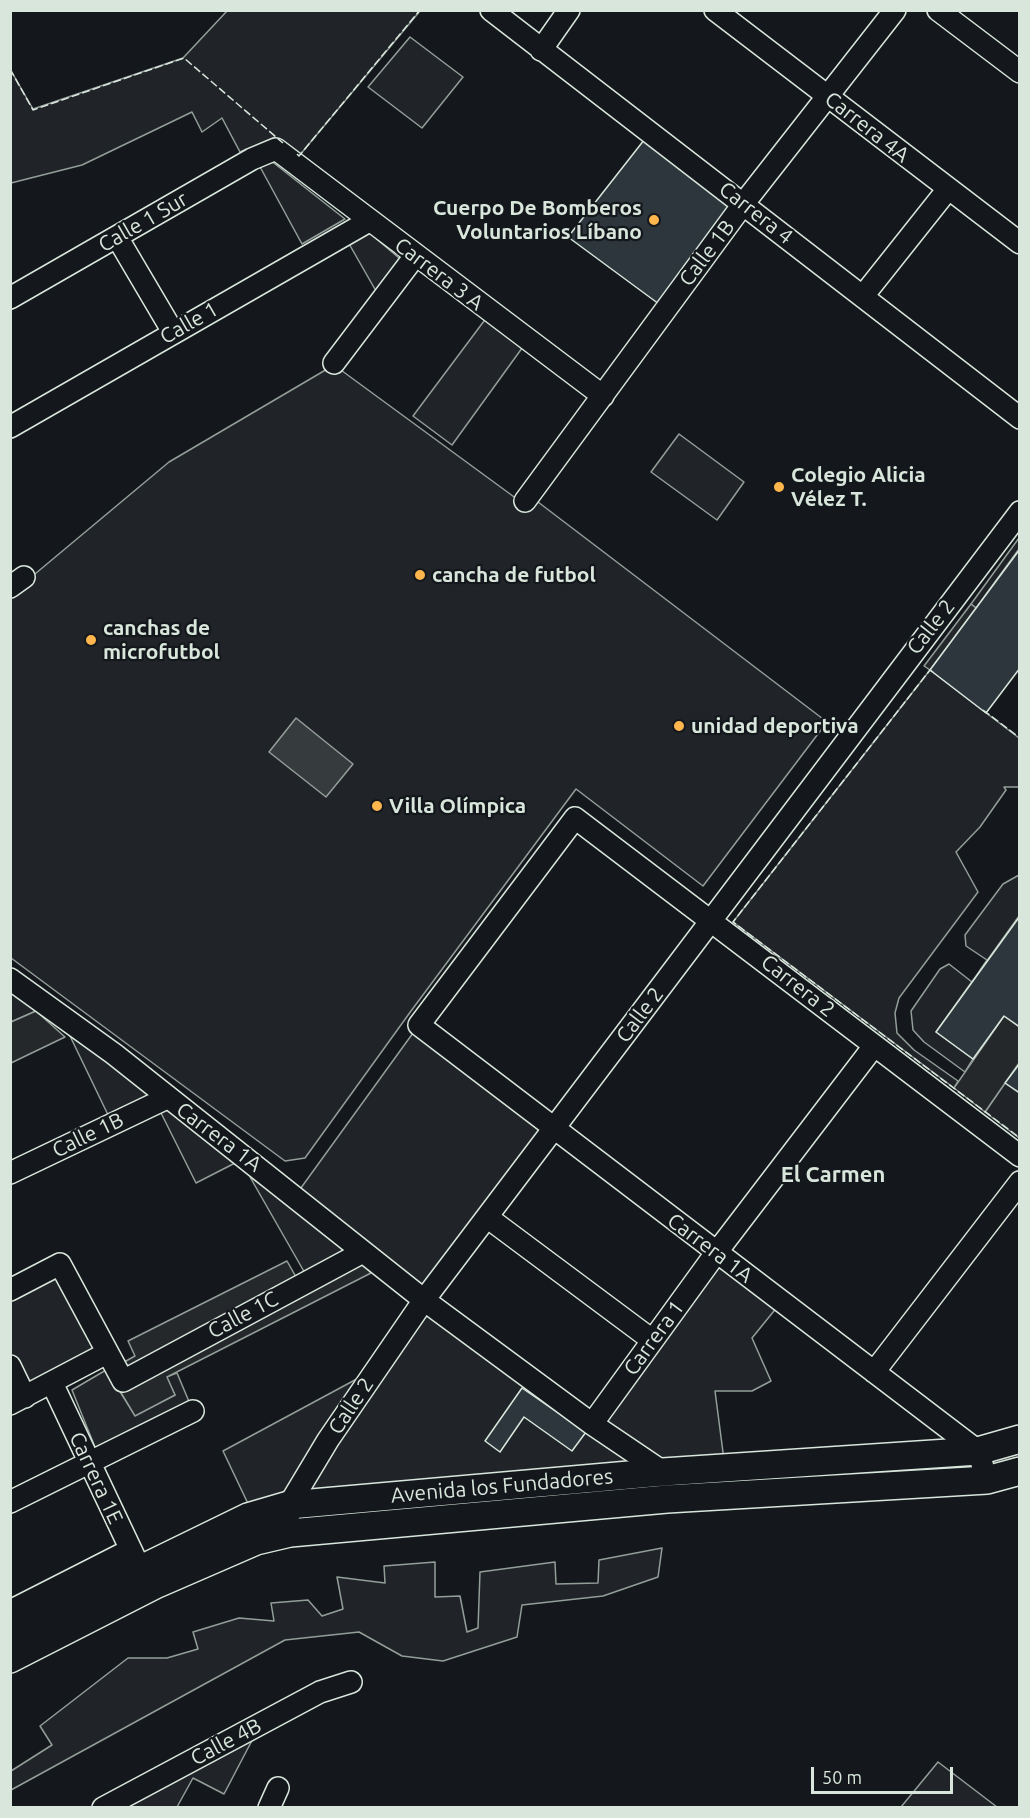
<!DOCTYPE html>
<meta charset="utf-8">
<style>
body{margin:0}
#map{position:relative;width:1030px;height:1818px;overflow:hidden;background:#14181c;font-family:Ubuntu,sans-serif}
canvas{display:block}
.frame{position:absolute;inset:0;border:12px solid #d8e6dc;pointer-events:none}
.scale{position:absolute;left:811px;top:1767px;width:142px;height:27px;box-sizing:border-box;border:3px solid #d8e6dc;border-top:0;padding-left:8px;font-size:18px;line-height:21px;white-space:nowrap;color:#d8e6dc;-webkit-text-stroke:4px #14181c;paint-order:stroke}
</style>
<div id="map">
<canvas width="1030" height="1818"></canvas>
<div class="frame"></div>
<div class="scale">50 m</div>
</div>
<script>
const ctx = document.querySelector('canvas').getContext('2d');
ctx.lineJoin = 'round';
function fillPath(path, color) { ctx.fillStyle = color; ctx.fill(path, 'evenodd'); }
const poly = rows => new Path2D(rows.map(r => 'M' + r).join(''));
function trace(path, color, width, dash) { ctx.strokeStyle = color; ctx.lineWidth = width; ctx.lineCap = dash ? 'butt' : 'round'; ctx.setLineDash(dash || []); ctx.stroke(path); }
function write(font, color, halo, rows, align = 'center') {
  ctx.font = font + ' Ubuntu,sans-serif'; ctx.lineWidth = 4.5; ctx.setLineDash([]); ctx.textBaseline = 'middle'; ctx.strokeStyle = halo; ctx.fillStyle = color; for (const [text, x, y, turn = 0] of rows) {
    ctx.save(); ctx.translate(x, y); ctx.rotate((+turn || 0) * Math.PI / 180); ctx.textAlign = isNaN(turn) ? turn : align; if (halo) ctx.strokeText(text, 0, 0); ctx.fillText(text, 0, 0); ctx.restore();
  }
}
const green = poly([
 [227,11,420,11,299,156,275,137,240,152,222,118,202,132,192,112,82,165,11,183,10,69,33,109,183,58,227,11],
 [410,37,463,77,422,128,368,87,410,37],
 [270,160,345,219,302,244,259,165,270,160],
 [367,231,405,263,380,298,348,242,367,231],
 [487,317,525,344,452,445,413,416,487,317],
 [334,365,521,502,538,502,827,722,703,886,576,789,411,1011,305,1158,285,1161,11,958,11,594,169,462,334,365],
 [679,434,744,482,717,520,651,472,679,434],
 [1019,538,1019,549,976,608,971,604,1019,538],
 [930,670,1019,738,1019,787,1004,787,1006,790,980,827,956,852,978,892,899,998,895,1013,897,1033,914,1050,958,1081,954,1088,733,922,930,670],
 [1019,875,1019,916,936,1032,973,1059,965,1072,924,1042,913,1030,911,1011,940,969,949,964,972,982,987,960,966,946,965,935,1003,884,1019,875],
 [11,990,36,1011,11,1022,11,990],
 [413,1033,541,1131,424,1289,298,1192,413,1033],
 [70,1036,155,1097,110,1119,70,1036],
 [1005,1083,1019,1093,1019,1138,985,1112,1005,1083],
 [168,1106,239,1161,196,1183,160,1111,168,1106],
 [250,1177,351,1249,306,1275,250,1177],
 [718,1261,778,1306,752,1338,771,1381,752,1391,715,1391,724,1460,664,1467,602,1422,718,1261],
 [53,1270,98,1353,26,1389,11,1356,10,1292,53,1270],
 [427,1308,643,1465,316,1496,308,1483,427,1308],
 [106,1370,135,1415,175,1395,166,1377,177,1373,193,1411,99,1457,72,1390,106,1370],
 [366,1374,285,1500,251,1510,223,1451,366,1374],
 [662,1548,658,1577,603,1596,522,1605,517,1637,443,1661,402,1656,359,1632,285,1640,11,1790,11,1771,52,1745,40,1726,128,1658,167,1658,198,1649,193,1632,239,1618,274,1621,271,1603,308,1600,322,1616,343,1609,337,1577,385,1583,384,1566,435,1562,435,1597,460,1596,467,1632,478,1628,480,1572,555,1562,556,1584,598,1583,599,1560,662,1548],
 [258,1729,224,1794,193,1778,177,1807,108,1808,258,1729],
 [938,1762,997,1807,901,1807,938,1762]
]);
fillPath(green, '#202428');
trace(green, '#939e99', 1.5);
const parking = poly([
 [971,604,976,608,930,670,924,666,971,604],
 [36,1011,65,1037,11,1063,11,1022,36,1011],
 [1004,1016,1019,1027,1019,1063,985,1112,954,1088,1004,1016],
 [358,1256,371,1273,167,1377,175,1395,135,1416,108,1371,135,1356,128,1341,287,1261,300,1284,358,1256]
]);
fillPath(parking, '#24282b');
trace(parking, '#939e99', 1.5);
const water = poly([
 [296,718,353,764,326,797,269,752,296,718]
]);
fillPath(water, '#363b3e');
trace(water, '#939e99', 1.5);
const building = poly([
 [648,135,739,204,663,307,568,237,648,135],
 [1020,549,1020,668,986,713,930,670,1020,549],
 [1020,916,1020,1027,1004,1016,973,1059,936,1032,1020,916],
 [1020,1063,1020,1093,1005,1083,1020,1063],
 [522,1388,586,1432,572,1451,524,1417,500,1452,485,1441,522,1388]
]);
fillPath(building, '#2c363c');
trace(building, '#d8e6dc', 1.5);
const minor = poly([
 [491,10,1020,418],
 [715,10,1020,243],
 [938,10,1020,72],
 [541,50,569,10],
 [117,237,173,332],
 [863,296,948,189],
 [10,298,252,159,276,149,603,396],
 [334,363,415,256],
 [10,427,369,221],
 [525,501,744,203,895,10],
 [10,587,24,577],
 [10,979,114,1054,424,1300,592,1424,663,1472],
 [10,1173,167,1098],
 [487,1217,652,1340],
 [10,1290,60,1264,123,1381,363,1252],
 [10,1366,25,1397],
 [874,1372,1020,1182],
 [52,1383,141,1571],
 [10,1404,107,1353],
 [592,1424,716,1253,874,1046],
 [987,1480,978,1451,419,1025,575,818,1020,1156],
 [10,1502,193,1411],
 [289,1515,289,1505,328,1440,424,1300,1020,512],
 [10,1611,130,1550],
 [103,1808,320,1692,351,1682],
 [269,1808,278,1788]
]);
const major = poly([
 [10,1633,248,1517,289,1505,663,1472,978,1451,1020,1439],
 [10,1659,157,1584,256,1541,290,1533,667,1499,987,1480,1020,1471]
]);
trace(minor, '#d8e6dc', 24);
trace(major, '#d8e6dc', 30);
trace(minor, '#14181c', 21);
trace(major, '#14181c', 27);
trace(poly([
 [10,69,33,110,184,58,283,143],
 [297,154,299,156,420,10],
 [933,672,930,670,733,922,1020,1138],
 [983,710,1020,738]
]), '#d8e6dc', 1.5, [8, 3]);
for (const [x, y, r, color] of [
 [654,220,6,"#ffb74d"],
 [779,487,6,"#ffb74d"],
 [420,575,6,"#ffb74d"],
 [91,640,6,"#ffb74d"],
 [679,726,6,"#ffb74d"],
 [377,806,6,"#ffb74d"]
]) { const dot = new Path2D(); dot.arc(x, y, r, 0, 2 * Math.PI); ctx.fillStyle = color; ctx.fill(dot); trace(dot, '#14181c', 2); }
write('21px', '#d8e6dc', '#14181c', [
 ["Carrera 4A",867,127,38],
 ["Carrera 4",756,213,38],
 ["Calle 1 Sur",143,222,-30],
 ["Calle 1B",707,253,-53],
 ["Carrera 3 A",439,274,37],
 ["Calle 1",189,323,-30],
 ["Calle 2",931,627,-52],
 ["Carrera 2",798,986,38],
 ["Calle 2",640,1015,-53],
 ["Calle 1B",88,1135,-26],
 ["Carrera 1A",219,1137,37],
 ["Carrera 1A",710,1248,37],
 ["Calle 1C",243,1315,-28],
 ["Carrera 1",654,1338,-54],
 ["Calle 2",351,1406,-56],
 ["Carrera 1E",96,1478,65],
 ["Avenida los Fundadores",502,1486,-5],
 ["Calle 4B",226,1742,-28]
]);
write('bold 21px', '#d8e6dc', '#14181c', [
 ["Cuerpo De Bomberos",642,208,"right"],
 ["Voluntarios Líbano",642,232,"right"],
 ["Colegio Alicia",791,475],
 ["Vélez T.",791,499],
 ["cancha de futbol",432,575],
 ["canchas de",103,628],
 ["microfutbol",103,652],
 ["unidad deportiva",691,726],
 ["Villa Olímpica",389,806]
], 'left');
write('bold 22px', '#d8e6dc', '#14181c', [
 ["El Carmen",833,1175]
]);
</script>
